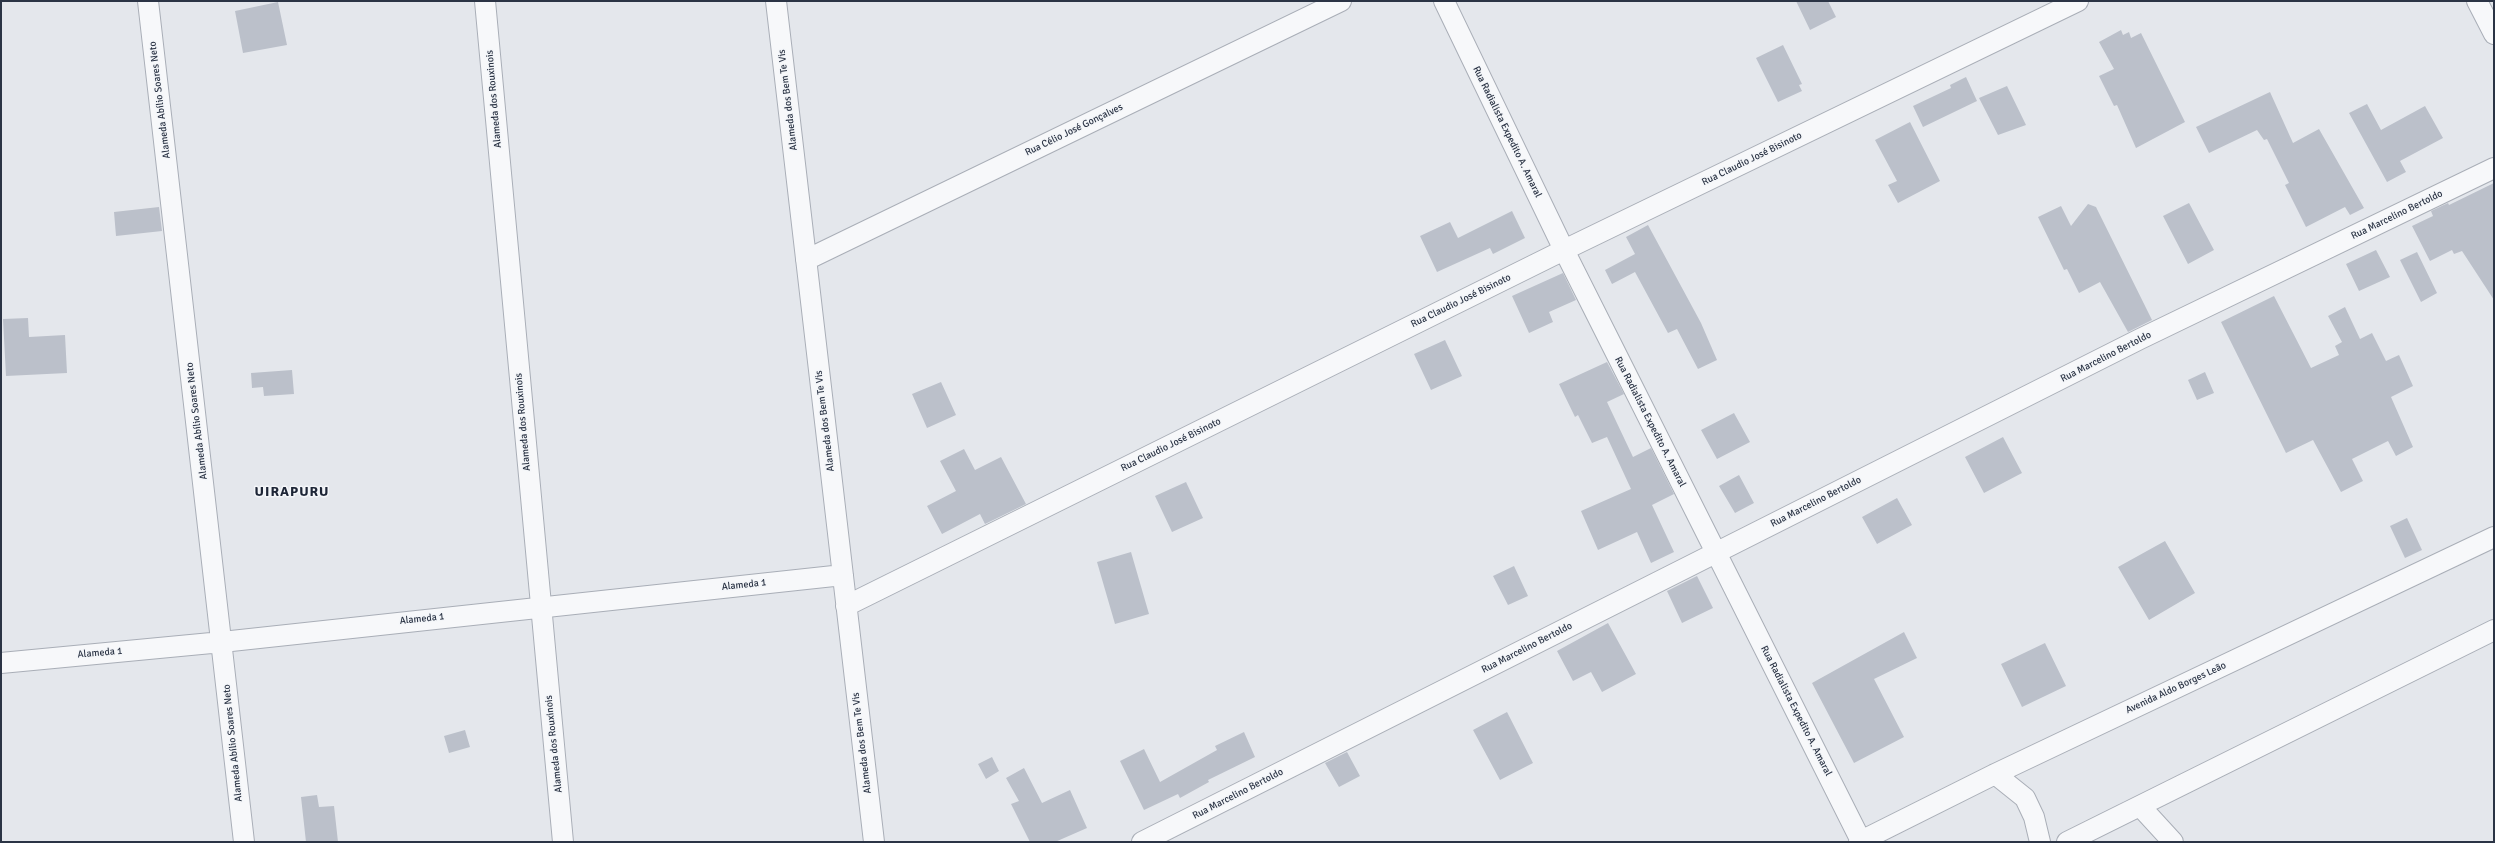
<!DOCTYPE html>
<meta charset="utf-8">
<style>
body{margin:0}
#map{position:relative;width:2495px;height:843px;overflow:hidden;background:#e4e7ec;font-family:Signika,sans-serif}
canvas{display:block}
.frame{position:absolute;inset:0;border:2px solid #2b3445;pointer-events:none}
</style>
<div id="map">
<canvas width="2495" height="843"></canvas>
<div class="frame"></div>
</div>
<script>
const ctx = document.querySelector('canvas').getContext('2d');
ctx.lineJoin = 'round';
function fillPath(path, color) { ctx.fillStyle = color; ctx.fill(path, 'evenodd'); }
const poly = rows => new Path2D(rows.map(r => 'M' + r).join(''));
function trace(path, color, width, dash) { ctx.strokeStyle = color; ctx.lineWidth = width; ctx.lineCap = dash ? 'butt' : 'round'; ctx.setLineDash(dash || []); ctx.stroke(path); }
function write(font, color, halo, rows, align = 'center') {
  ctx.font = font + ' Signika,sans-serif'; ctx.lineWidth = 3; ctx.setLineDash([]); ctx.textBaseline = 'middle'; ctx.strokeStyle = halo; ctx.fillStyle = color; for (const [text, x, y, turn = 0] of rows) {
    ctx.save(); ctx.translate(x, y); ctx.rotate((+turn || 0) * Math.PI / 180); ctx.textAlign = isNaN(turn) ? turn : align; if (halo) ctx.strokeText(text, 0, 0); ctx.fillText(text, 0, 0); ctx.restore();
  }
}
fillPath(poly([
 [1796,1,1828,1,1836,17,1810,30],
 [278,2,287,45,243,53,235,11],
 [2121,30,2123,35,2129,32,2131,38,2141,33,2185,122,2136,148,2117,105,2114,106,2099,76,2114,69,2099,42],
 [1783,45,1802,84,1799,85,1802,91,1778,102,1756,58],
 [1966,77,1977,101,1923,127,1913,106,1951,88,1950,85],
 [2007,86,2026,125,1998,135,1979,98],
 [2270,92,2293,143,2319,129,2364,208,2350,215,2345,207,2306,227,2285,185,2289,183,2267,139,2264,140,2257,130,2209,153,2196,127],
 [2367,104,2381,130,2425,106,2443,138,2400,161,2406,172,2387,182,2349,113],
 [1910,122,1940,181,1898,203,1888,185,1897,181,1875,140],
 [2494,183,2494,300,2462,251,2454,254,2452,250,2430,261,2412,226,2433,216,2431,211,2448,203,2449,205],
 [2189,203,2214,250,2188,264,2163,216],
 [2088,204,2096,207,2152,320,2128,332,2100,282,2079,293,2067,269,2064,270,2038,217,2061,206,2071,226],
 [159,207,162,231,116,236,114,212],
 [1512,211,1525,238,1493,254,1490,248,1437,272,1420,236,1450,222,1458,238],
 [1648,225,1701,323,1717,360,1698,369,1677,329,1668,333,1635,272,1612,284,1605,270,1635,254,1626,237],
 [2376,250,2390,277,2359,291,2346,264],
 [2417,252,2437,293,2421,302,2400,260],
 [1563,273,1576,300,1549,312,1553,322,1529,333,1512,296],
 [2274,296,2311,368,2339,355,2335,346,2342,342,2328,316,2345,307,2360,339,2372,333,2386,361,2399,355,2413,386,2391,397,2413,447,2396,456,2388,441,2352,459,2363,481,2341,492,2313,440,2286,453,2221,322],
 [28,318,29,337,65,335,67,373,6,376,3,319],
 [1445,340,1462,376,1431,390,1414,354],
 [1607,362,1624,394,1607,402,1633,457,1651,448,1674,494,1652,505,1674,552,1651,563,1637,532,1598,550,1581,511,1631,489,1607,437,1592,443,1578,415,1575,417,1559,384],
 [292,370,294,394,264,396,263,387,252,388,251,373],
 [2205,372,2214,393,2197,400,2188,380],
 [941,382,956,415,927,428,912,394],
 [1734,413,1750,442,1717,459,1701,430],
 [2003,437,2022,473,1984,493,1965,457],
 [964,449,975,470,1001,457,1026,504,985,524,980,514,942,534,927,506,956,491,940,461],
 [1739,475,1754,503,1735,513,1719,486],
 [1186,482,1203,518,1172,532,1155,496],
 [1897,498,1912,525,1877,544,1862,517],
 [2407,518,2422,550,2405,558,2390,526],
 [2165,541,2195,593,2149,620,2118,567],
 [1131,552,1149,614,1115,624,1097,562],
 [1514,566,1528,596,1508,605,1493,576],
 [1697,576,1713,608,1682,623,1667,591],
 [1608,623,1636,674,1602,692,1591,672,1573,681,1557,651],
 [1904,632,1917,658,1874,679,1904,737,1854,763,1812,683],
 [2045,643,2066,686,2022,707,2001,664],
 [1507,712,1533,763,1500,780,1473,730],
 [465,730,470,747,449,753,444,736],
 [1244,732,1255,757,1208,780,1209,782,1180,798,1178,794,1144,810,1120,761,1144,749,1160,782,1217,750,1215,746],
 [1347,752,1360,776,1339,787,1325,763],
 [992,757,999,771,986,779,978,764],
 [1024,768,1042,803,1070,790,1087,828,1055,842,1030,842,1011,804,1019,801,1006,778],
 [317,795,319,807,334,806,338,842,306,842,301,797]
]), '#bbc0ca');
const minor = poly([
 [148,1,244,842],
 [485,1,563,842],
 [776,1,874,842],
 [1444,1,1564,250,1861,841],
 [2477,1,2494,34],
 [806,260,1341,1],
 [846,606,1564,250,2078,1],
 [1,663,222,642,843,575],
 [1995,774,2025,798,2034,817,2040,842],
 [2140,806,2173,842],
 [1142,842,2140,339,2494,168],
 [1859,842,1995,774,2494,537],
 [2067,842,2494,630]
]);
trace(minor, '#a9aeb7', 22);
trace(minor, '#f7f8fa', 20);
write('10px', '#2b3445', '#f4f6f9', [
 ["Alameda dos Rouxinois",494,99,-95],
 ["Alameda Abílio Soares Neto",160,100,-97],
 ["Alameda dos Bem Te Vis",788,100,-97],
 ["Rua Célio José Gonçalves",1074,130,-26],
 ["Rua Radialista Expedito A. Amaral",1507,132,64],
 ["Rua Claudio José Bisinoto",1752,159,-26],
 ["Rua Marcelino Bertoldo",2397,215,-26],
 ["Rua Claudio José Bisinoto",1461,301,-26],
 ["Rua Marcelino Bertoldo",2106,357,-27],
 ["Alameda Abílio Soares Neto",197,421,-97],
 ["Alameda dos Bem Te Vis",825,421,-97],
 ["Alameda dos Rouxinois",523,422,-95],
 ["Rua Radialista Expedito A. Amaral",1650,422,63],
 ["Rua Claudio José Bisinoto",1171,445,-26],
 ["Rua Marcelino Bertoldo",1816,502,-27],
 ["Alameda 1",744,585,-6],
 ["Alameda 1",422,619,-6],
 ["Rua Marcelino Bertoldo",1527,648,-27],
 ["Alameda 1",100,653,-5],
 ["Avenida Aldo Borges Leão",2176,688,-25],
 ["Rua Radialista Expedito A. Amaral",1796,711,63],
 ["Alameda Abílio Soares Neto",233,743,-96],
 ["Alameda dos Bem Te Vis",862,743,-97],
 ["Alameda dos Rouxinois",554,744,-96],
 ["Rua Marcelino Bertoldo",1238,794,-27]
]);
ctx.letterSpacing = '1px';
write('bold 14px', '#1d2536', '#f4f6f9', [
 ["UIRAPURU",292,492]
]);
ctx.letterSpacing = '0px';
</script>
